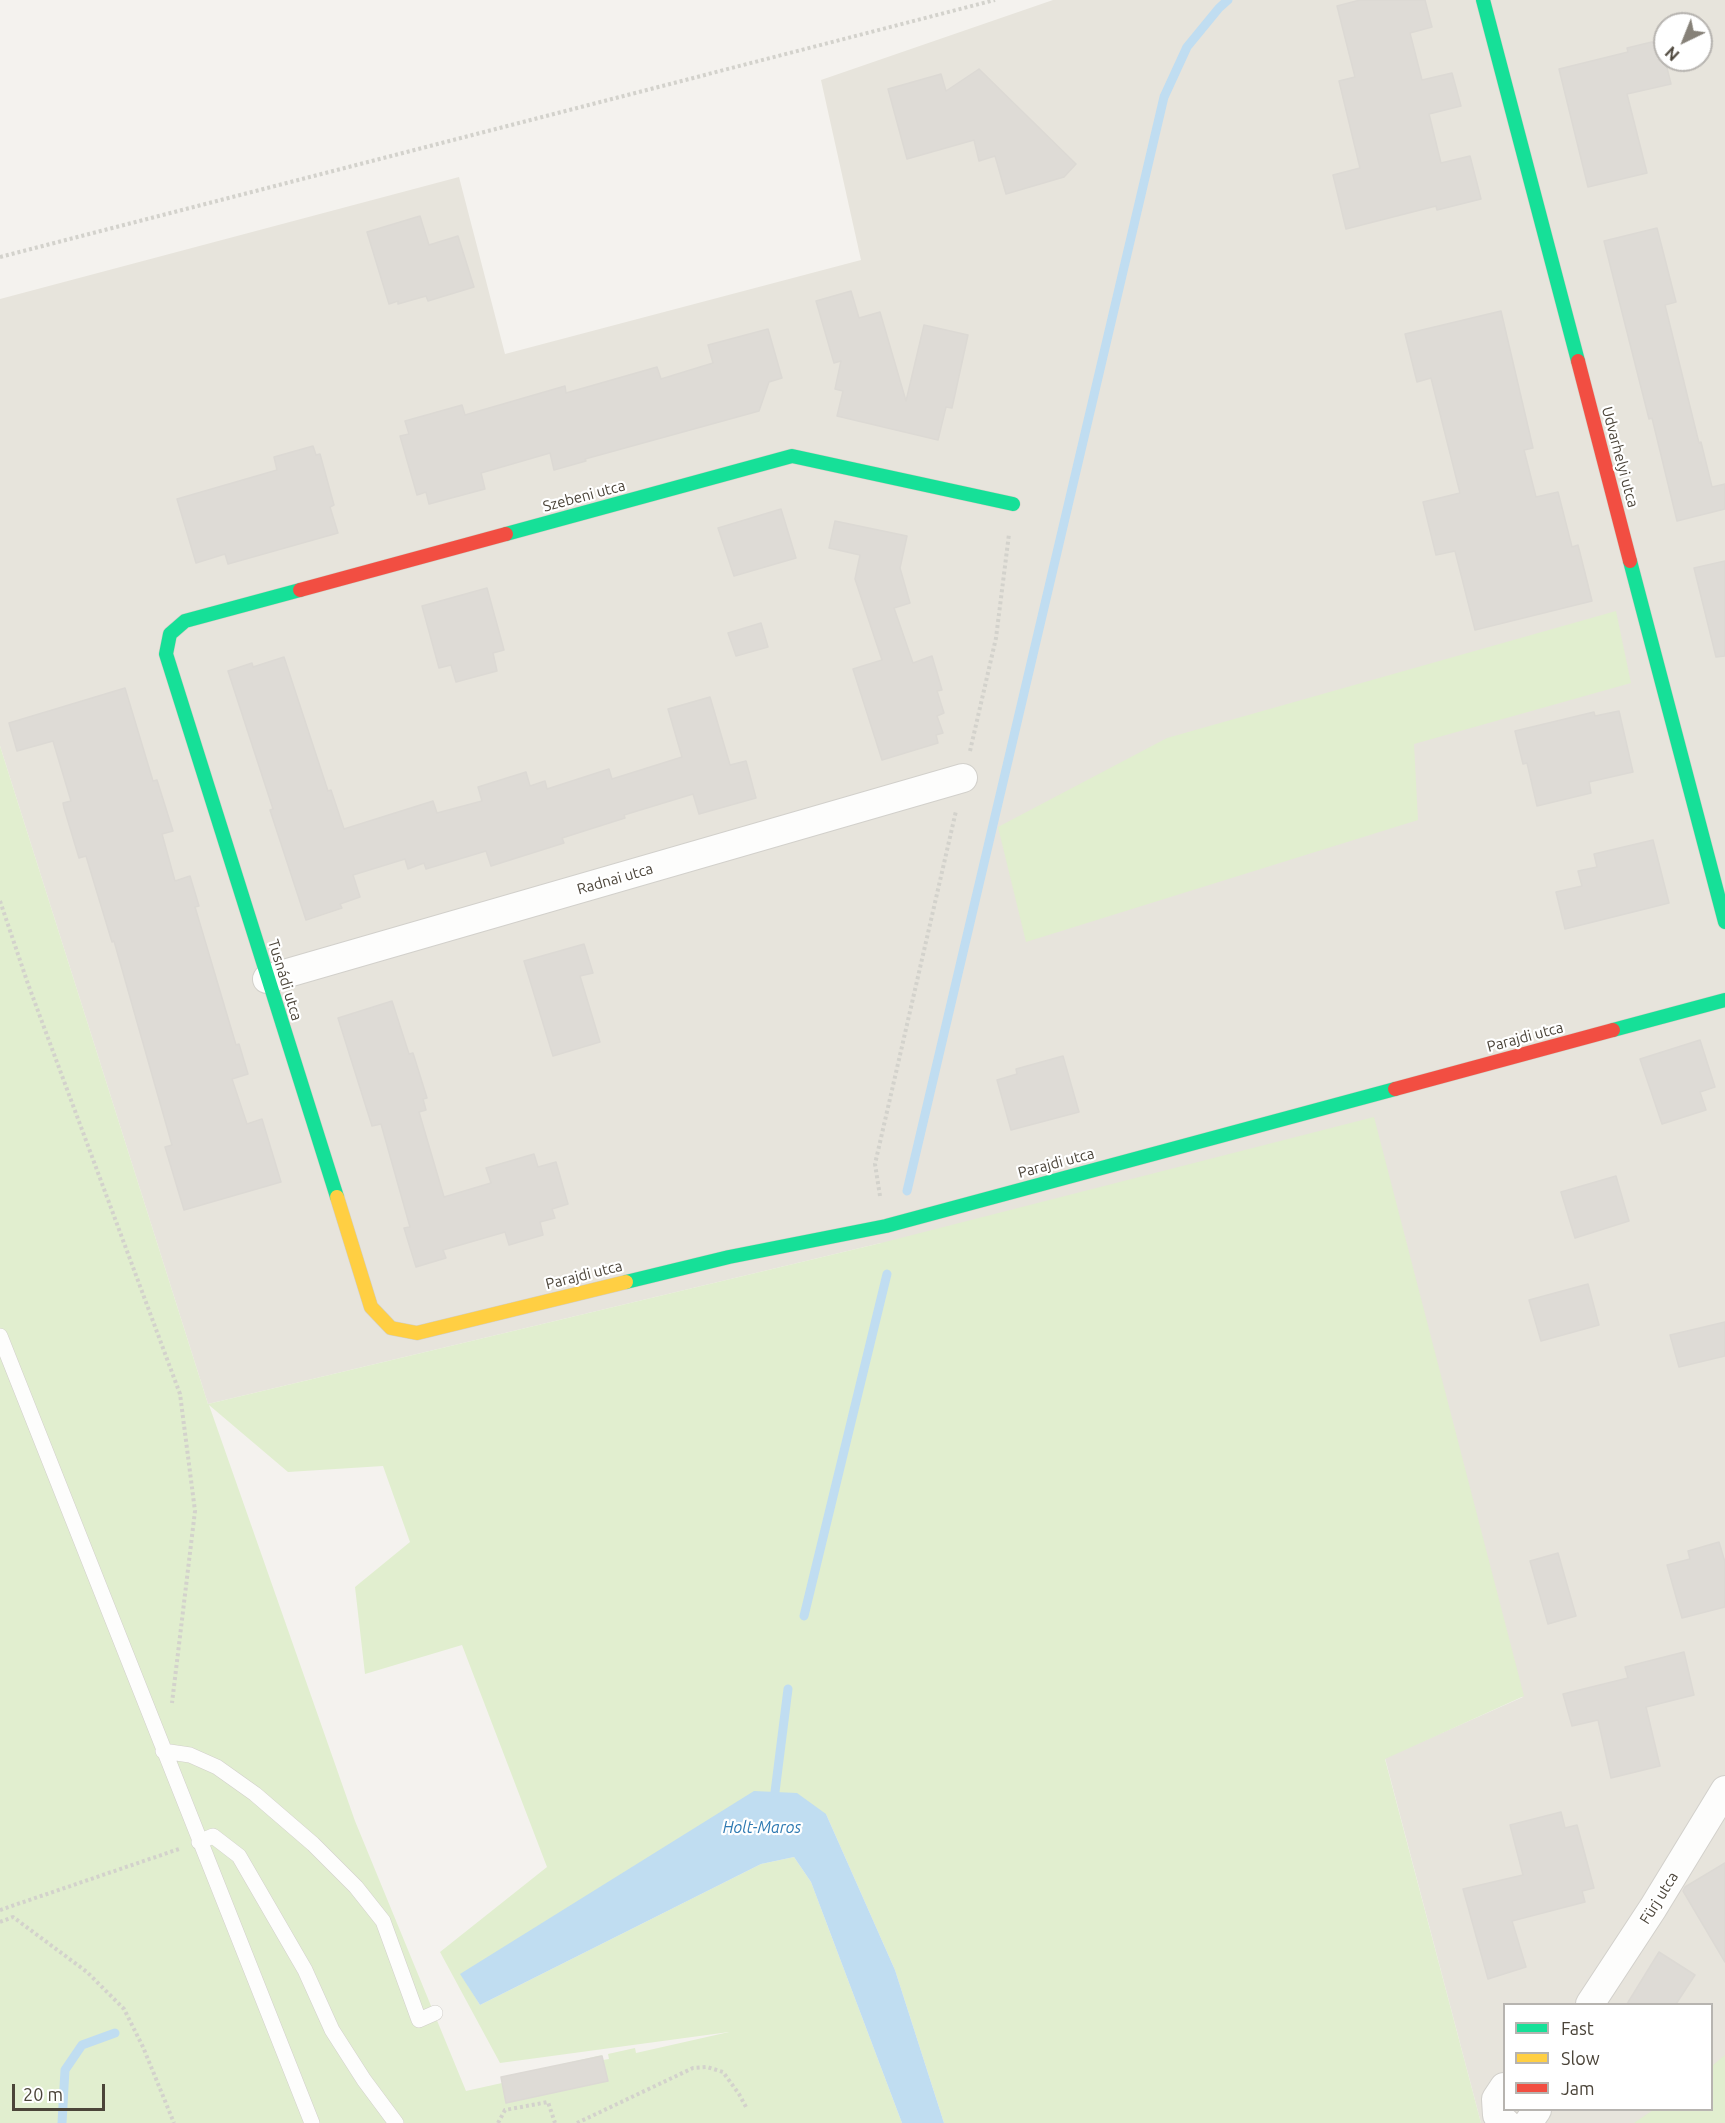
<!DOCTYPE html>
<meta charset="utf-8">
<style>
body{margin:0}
#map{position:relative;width:1725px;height:2123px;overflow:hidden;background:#f4f2ee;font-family:Ubuntu,sans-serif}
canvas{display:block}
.legend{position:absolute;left:1503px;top:2003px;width:210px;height:108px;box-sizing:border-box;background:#fff;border:2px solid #b7b4b0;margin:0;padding:8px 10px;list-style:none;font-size:18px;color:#4b4439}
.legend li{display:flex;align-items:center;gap:12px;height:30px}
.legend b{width:30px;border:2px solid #b7b4b0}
.north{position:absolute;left:1653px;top:12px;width:60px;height:60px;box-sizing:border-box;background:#fff;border:2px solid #b7b4b0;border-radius:50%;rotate:223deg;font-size:16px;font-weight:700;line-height:24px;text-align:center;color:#4b4439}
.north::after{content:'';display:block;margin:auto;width:21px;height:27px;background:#868178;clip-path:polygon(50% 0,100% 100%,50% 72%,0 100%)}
.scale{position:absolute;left:12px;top:2084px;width:93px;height:27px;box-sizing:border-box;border:3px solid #4b4439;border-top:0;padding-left:8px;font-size:18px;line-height:21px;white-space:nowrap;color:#4b4439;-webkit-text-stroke:4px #fff;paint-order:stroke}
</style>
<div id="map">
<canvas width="1725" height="2123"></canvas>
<ul class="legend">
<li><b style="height:8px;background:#16e098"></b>Fast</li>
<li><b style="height:8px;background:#ffcf43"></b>Slow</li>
<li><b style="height:8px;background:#f24e42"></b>Jam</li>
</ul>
<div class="north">N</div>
<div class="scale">20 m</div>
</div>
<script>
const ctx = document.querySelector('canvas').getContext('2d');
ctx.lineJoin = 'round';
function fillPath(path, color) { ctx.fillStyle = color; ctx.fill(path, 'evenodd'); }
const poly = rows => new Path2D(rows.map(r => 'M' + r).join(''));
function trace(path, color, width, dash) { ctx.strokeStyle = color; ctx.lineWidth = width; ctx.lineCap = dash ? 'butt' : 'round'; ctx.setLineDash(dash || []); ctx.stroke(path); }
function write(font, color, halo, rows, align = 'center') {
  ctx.font = font + ' Ubuntu,sans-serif'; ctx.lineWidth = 4.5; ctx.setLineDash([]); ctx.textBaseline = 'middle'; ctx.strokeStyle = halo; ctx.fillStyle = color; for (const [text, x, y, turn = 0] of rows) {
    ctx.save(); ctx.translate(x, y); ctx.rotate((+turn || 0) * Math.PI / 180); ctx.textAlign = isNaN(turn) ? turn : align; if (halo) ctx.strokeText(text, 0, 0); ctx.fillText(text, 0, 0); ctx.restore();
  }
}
fillPath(poly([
 [1053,0,1725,0,1725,2123,1481,2123,1385,1758,1523,1697,881,1243,208,1404,0,746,0,299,459,177,505,354,861,260,821,80],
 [1665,24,1701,24,1701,60,1665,60],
 [1504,2004,1712,2004,1712,2110,1504,2110]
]), '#e7e4dc');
fillPath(poly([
 [1616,611,1631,683,1414,744,1418,820,1026,942,998,827,1167,738],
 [0,746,208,1404,881,1243,1374,1117,1524,1696,1385,1759,1481,2123,944,2123,895,1970,826,1814,461,1974,480,2005,761,1864,794,1857,811,1882,902,2123,0,2123],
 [209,1405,288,1472,383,1466,410,1542,355,1587,365,1674,462,1645,547,1867,440,1952,500,2063,729,2032,636,2053,635,2048,608,2054,609,2059,603,2060,602,2055,501,2078,502,2083,466,2091,355,1821],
 [1725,2055,1725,2123,1634,2123,1653,2110,1712,2110,1712,2066]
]), '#e1eecf');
fillPath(poly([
 [754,1791,797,1793,826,1814,895,1970,944,2123,902,2123,811,1882,794,1857,761,1864,480,2005,460,1974]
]), '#c0ddf1');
trace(poly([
 [907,1191,1164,97,1187,47,1219,8,1228,0],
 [804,1616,887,1274],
 [775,1792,788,1689],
 [62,2123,65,2070,82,2045,115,2033]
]), '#c0ddf1', 9);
const building = poly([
 [1360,0,1425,0,1432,27,1410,33,1422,80,1452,73,1461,106,1429,114,1441,163,1470,156,1481,199,1437,210,1436,206,1346,229,1333,175,1360,168,1339,81,1355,77,1337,6,1360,0],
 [1660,40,1671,84,1627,94,1647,173,1588,187,1559,69,1628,52,1627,48,1660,40],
 [979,69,1076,164,1064,177,1006,194,995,156,979,161,974,140,907,159,888,89,941,74,946,91,979,69],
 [420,216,429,245,458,236,474,287,428,301,426,296,398,304,398,301,389,304,367,232,420,216],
 [1657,228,1676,302,1665,305,1699,443,1701,442,1712,487,1725,484,1725,509,1677,521,1652,418,1649,419,1604,241,1657,228],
 [851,291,859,318,880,312,906,401,924,325,968,335,952,408,946,407,938,440,837,416,843,391,835,389,841,361,834,363,816,301,851,291],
 [1501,311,1533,448,1524,450,1536,497,1558,492,1572,547,1578,545,1592,601,1475,630,1455,551,1436,555,1423,502,1460,493,1431,378,1417,382,1405,334,1501,311],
 [768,329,782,378,769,382,759,411,585,459,586,461,554,470,550,453,481,473,485,489,429,504,426,492,417,495,400,436,409,434,405,421,462,405,465,415,565,386,566,393,657,367,661,379,713,363,708,345,768,329],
 [313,446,316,455,320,454,334,505,330,507,338,533,228,564,225,554,196,563,177,499,277,470,274,457,313,446],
 [781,509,796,558,734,576,718,528,781,509],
 [835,521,907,536,900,568,910,603,894,608,913,663,932,656,942,690,937,691,944,713,937,716,943,733,936,735,938,743,882,760,853,669,882,660,855,579,860,555,829,548,835,521],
 [1725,561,1725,656,1716,657,1694,568,1725,561],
 [487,588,504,650,493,653,497,671,456,682,451,665,439,668,422,606,487,588],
 [761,623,768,647,736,656,728,633,761,623],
 [284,657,328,791,331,790,344,829,433,801,437,813,482,801,478,787,526,772,530,786,545,781,547,789,609,769,612,779,682,757,668,709,710,697,730,765,746,761,756,798,699,814,693,794,624,815,625,818,562,838,564,843,491,866,486,851,426,869,424,863,408,869,405,859,353,875,360,897,340,904,342,908,306,920,270,810,273,809,228,671,252,663,253,667,284,657],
 [125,688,153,781,157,780,173,831,162,834,175,881,190,876,199,906,195,907,236,1045,239,1044,248,1074,232,1079,247,1124,262,1119,281,1182,184,1210,165,1147,172,1145,114,941,112,942,86,856,79,858,64,808,63,803,71,801,53,741,17,751,9,723,125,688],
 [1619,711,1633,772,1589,782,1591,793,1537,806,1527,763,1523,764,1515,731,1594,712,1595,716,1619,711],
 [1653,840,1669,903,1565,929,1556,892,1582,886,1578,871,1597,867,1594,854,1653,840],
 [584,944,593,973,580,976,600,1042,553,1056,524,961,584,944],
 [392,1001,409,1054,413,1053,427,1098,423,1099,426,1110,419,1112,444,1197,491,1183,486,1168,534,1154,538,1167,556,1162,568,1204,552,1209,555,1218,540,1222,543,1235,509,1245,505,1232,443,1250,446,1258,416,1267,404,1228,410,1227,381,1124,372,1126,338,1018,392,1001],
 [1700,1040,1715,1087,1700,1092,1706,1110,1662,1124,1640,1059,1700,1040],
 [1063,1056,1079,1112,1011,1130,997,1080,1017,1074,1016,1069,1063,1056],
 [1616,1176,1629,1221,1575,1238,1561,1192,1616,1176],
 [1588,1284,1599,1325,1541,1341,1529,1300,1588,1284],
 [1725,1322,1725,1356,1679,1367,1670,1335,1725,1322],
 [1719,1542,1725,1562,1725,1607,1682,1618,1667,1565,1690,1559,1688,1551,1719,1542],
 [1558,1553,1576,1616,1548,1624,1530,1561,1558,1553],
 [1684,1652,1694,1695,1646,1707,1660,1766,1611,1778,1598,1720,1572,1726,1563,1694,1628,1678,1625,1667,1684,1652],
 [1561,1812,1565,1828,1577,1825,1594,1888,1582,1891,1585,1902,1512,1921,1526,1967,1488,1979,1463,1889,1523,1875,1510,1825,1561,1812],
 [1725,1863,1725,1962,1683,1891,1685,1887,1725,1863],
 [1659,1952,1695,1975,1676,2004,1627,2004,1659,1952],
 [602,2056,608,2081,506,2103,501,2077,602,2056]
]);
fillPath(building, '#dedbd6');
trace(building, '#dcd9d4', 1.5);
const lane = poly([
 [0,1336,312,2123],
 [163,1751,190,1755,217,1767,255,1794,313,1844,356,1887,383,1921,419,2020,435,2013],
 [199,1842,213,1836,239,1856,305,1970,332,2030,364,2080,396,2123]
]);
const street = poly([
 [267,979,963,778],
 [1590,2004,1653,1908,1725,1790],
 [1504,2087,1496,2099,1497,2115,1506,2123],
 [1528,2123,1537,2110]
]);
const fast = poly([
 [1483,0,1578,361],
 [506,534,792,456,1013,504],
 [1630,561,1725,922],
 [300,590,185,621,170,634,166,654,337,1197],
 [1613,1030,1725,1000],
 [626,1282,729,1257,886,1226,1395,1089]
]);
const slow = poly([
 [337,1197,371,1307,391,1328,417,1333,626,1282]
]);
const jam = poly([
 [1578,361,1630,561],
 [300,590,506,534],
 [1395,1089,1613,1030]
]);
trace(lane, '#d2d0cb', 16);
trace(street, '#d2d0cb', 30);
trace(fast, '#d3cfc5', 15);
trace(slow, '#d3cfc5', 15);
trace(jam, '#d3cfc5', 15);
trace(poly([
 [0,257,995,0],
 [970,751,996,638,1009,534],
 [0,901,28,984,180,1394,195,1511,172,1703],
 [880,1196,875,1164,956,811],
 [0,1910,179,1849],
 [0,1922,13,1917,87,1972,124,2009,143,2047,174,2123],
 [498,2123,505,2110,548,2102,555,2123],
 [577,2123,693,2068,707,2067,723,2072,739,2094,746,2107]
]), '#d3d2cc', 4, [3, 3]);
trace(lane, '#fdfdfc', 15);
trace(street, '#fdfdfc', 28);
trace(fast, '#16e098', 14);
trace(slow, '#ffcf43', 14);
trace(jam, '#f24e42', 14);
write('15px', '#4b4439', '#fff', [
 ["Udvarhelyi utca",1620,457,75],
 ["Szebeni utca",584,496,-15],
 ["Radnai utca",615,879,-16],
 ["Tusnádi utca",285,980,73],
 ["Parajdi utca",1525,1037,-15],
 ["Parajdi utca",1056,1163,-15],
 ["Parajdi utca",584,1275,-14],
 ["Fürj utca",1659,1898,-58]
]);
write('italic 16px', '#2e7ab2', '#fff', [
 ["Holt-Maros",762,1828]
]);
</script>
